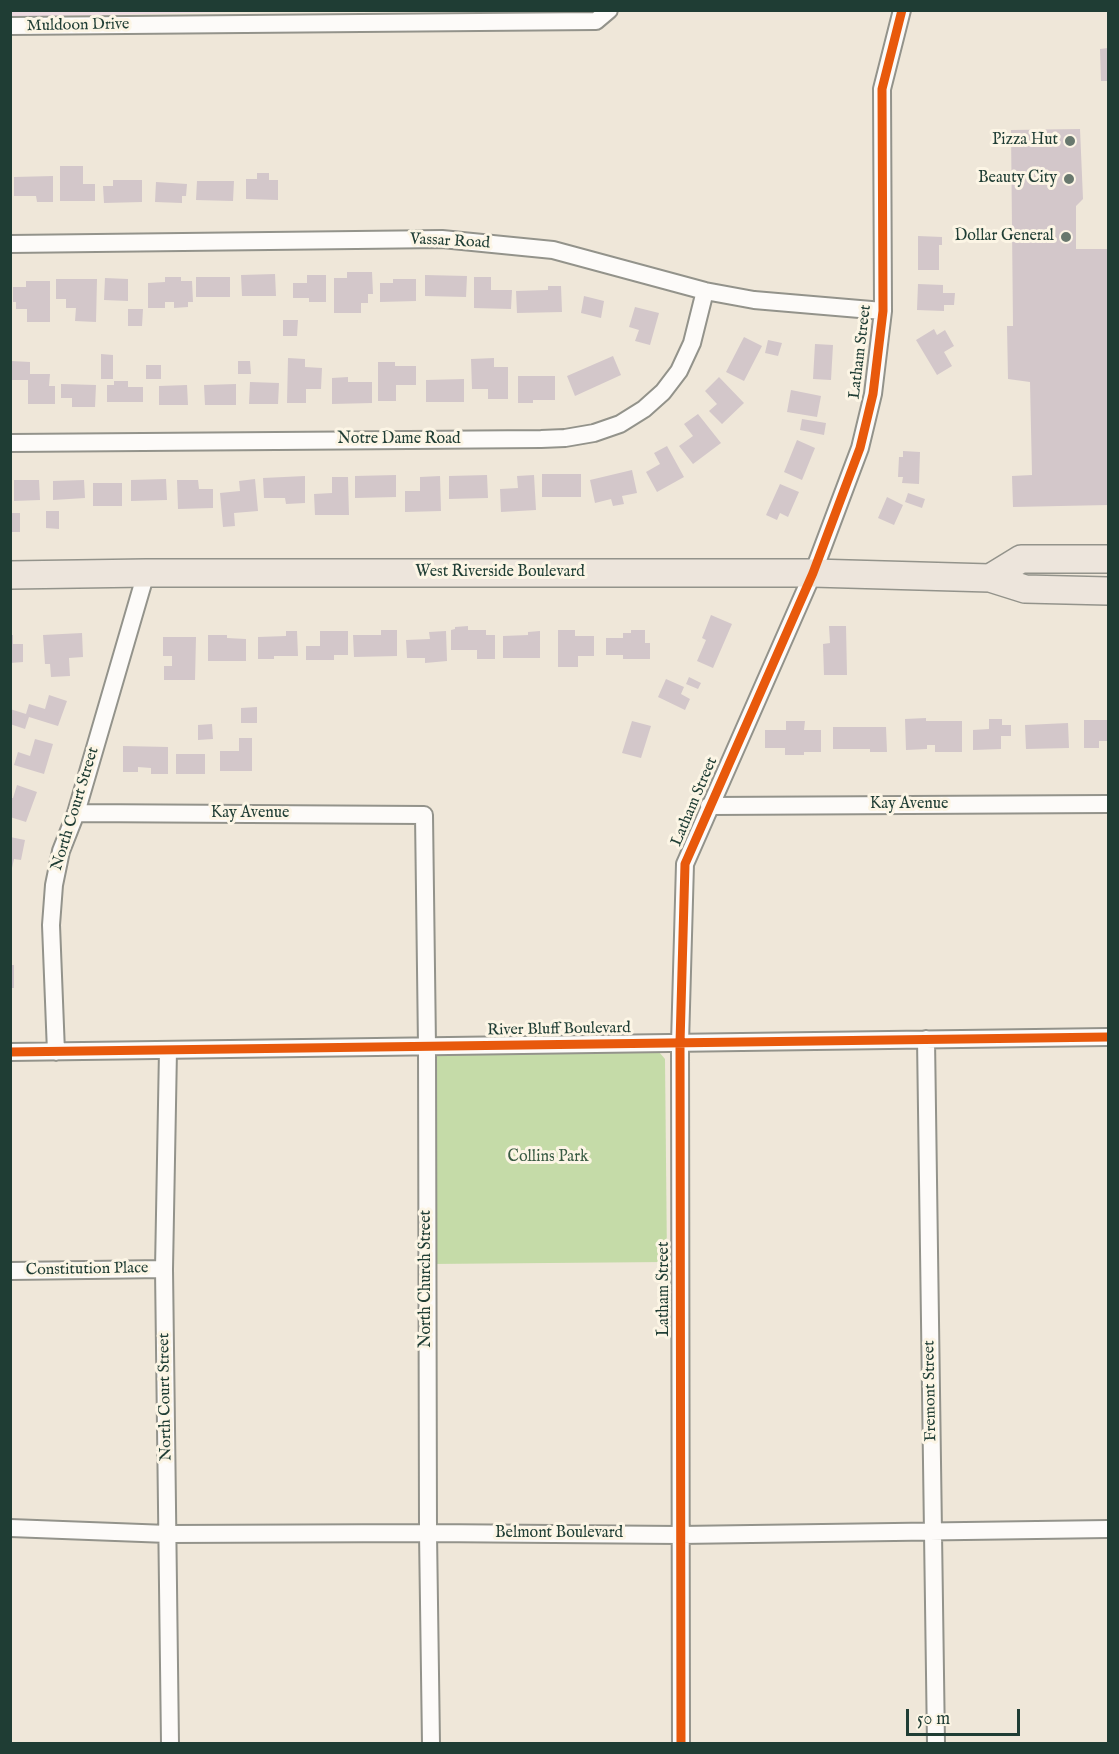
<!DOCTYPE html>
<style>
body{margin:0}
#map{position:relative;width:1119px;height:1754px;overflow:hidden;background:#efe7d9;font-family:"IM FELL English",serif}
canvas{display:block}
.frame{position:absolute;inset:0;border:12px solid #1f3d34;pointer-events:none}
.scale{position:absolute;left:906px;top:1709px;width:114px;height:27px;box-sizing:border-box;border:3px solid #1f3d34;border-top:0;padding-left:8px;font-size:18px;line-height:21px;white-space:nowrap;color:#1f3d34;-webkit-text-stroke:4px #fcf5e5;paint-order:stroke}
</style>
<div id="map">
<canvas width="1119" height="1754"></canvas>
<div class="frame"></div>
<div class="scale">50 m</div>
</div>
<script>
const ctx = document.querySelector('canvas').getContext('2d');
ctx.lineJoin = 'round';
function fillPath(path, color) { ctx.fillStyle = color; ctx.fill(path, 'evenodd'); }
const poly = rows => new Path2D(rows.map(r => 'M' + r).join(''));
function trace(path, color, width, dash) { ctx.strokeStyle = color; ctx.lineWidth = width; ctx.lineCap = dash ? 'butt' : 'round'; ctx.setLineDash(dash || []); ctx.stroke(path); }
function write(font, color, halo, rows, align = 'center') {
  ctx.font = font + ' "IM FELL English",serif'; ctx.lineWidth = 6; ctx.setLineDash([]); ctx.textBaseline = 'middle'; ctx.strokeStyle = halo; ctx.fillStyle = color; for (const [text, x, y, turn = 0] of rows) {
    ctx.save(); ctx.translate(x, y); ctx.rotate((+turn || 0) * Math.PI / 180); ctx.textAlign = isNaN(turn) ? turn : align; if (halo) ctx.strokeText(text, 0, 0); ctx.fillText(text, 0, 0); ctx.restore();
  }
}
fillPath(poly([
 [11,10,273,10,273,11,11,17]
]), '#eedae1');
fillPath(poly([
 [659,1052,665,1059,667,1262,430,1264,433,1055,439,1053]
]), '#c5dba8');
fillPath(poly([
 [1108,48,1108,81,1101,81,1100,49],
 [1080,129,1083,199,1076,206,1076,249,1108,249,1108,505,1013,507,1012,476,1032,475,1030,382,1008,379,1007,326,1013,326,1011,130],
 [60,166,83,166,83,184,95,184,95,201,60,201],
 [257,173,269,173,269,180,278,180,278,200,246,199,246,179,257,179],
 [53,176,53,202,37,202,36,196,14,196,14,177],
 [113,180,142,180,142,202,104,203,103,186,113,186],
 [197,181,234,181,233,201,196,200],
 [156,182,187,184,186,196,182,196,182,203,155,202],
 [918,236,942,237,942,245,939,245,939,270,918,270],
 [347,272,372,272,373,294,368,294,368,303,361,303,361,313,334,313,334,278,347,278],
 [275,274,276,296,242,296,241,275],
 [307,275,326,275,326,302,309,302,309,298,293,298,293,283,307,283],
 [425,275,467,276,466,297,425,296],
 [165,277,181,277,181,281,192,281,193,302,188,302,188,307,174,308,174,302,165,302,165,308,148,308,148,283,165,282],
 [196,277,230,277,230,297,196,297],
 [474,277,491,277,491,290,512,290,511,309,474,308],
 [105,278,128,279,128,301,104,300],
 [56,279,97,279,96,322,75,321,76,308,66,308,66,299,56,299],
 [393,279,416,279,416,301,380,302,380,283,393,283],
 [26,281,50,281,50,322,27,322,27,309,16,309,16,302,13,302,13,287,26,287],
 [918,284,943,285,943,293,955,293,954,305,944,305,944,311,917,310],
 [548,286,561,286,562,312,517,313,516,291,548,290],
 [584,296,604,301,601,318,581,313],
 [635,307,659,313,650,345,635,341,639,330,629,327],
 [128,309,143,309,142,326,128,326],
 [283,320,298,320,297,336,283,336],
 [934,329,937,335,945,330,954,346,944,352,952,366,937,375,916,340],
 [744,337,762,346,744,381,726,372],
 [768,340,782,343,778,356,765,353],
 [815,344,833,345,831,380,813,379],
 [101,354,113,355,113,379,101,379],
 [613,356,621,375,575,396,567,376],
 [288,358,305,359,305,367,322,368,321,389,306,389,306,403,287,403],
 [494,358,494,367,508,367,508,399,488,399,488,389,472,389,471,359],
 [11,361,30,362,30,374,50,374,49,386,55,386,55,404,28,404,28,380,10,380],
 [238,361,250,361,251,374,238,374],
 [378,362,395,362,395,366,416,366,416,385,396,385,396,401,378,401],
 [146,365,161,365,161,379,146,379],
 [518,376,555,376,555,400,533,400,533,403,518,403],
 [348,377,348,382,372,382,372,403,332,404,332,378],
 [719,377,744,403,722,424,709,411,717,404,705,391],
 [464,379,464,402,426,402,426,380],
 [114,381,128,381,128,387,143,387,143,402,107,402,107,385,114,385],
 [250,382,279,383,278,404,249,404],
 [61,384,96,385,95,407,72,407,72,398,61,398],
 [236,384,236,405,205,405,204,385],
 [187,385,188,405,159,405,159,386],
 [791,390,821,396,817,417,787,412],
 [698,414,721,443,693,464,679,446,693,436,684,424],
 [802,419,826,423,824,435,800,430],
 [797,440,815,448,802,480,784,472],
 [667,446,684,477,657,492,646,472,660,464,654,453],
 [903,451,920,452,919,484,902,483,903,477,898,477,899,457,903,457],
 [632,470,637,493,622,496,624,504,613,506,611,499,595,503,590,480],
 [542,474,581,474,581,497,542,497],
 [396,475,396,497,355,498,355,476],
 [487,475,488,498,449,499,449,476],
 [534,475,536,510,501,512,500,489,518,488,517,476],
 [305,476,305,503,286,504,285,498,264,498,263,478],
 [440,476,441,511,405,512,405,491,420,491,420,477],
 [332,477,348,477,349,515,315,515,314,494,332,493],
 [166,479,167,500,131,501,131,480],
 [255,479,258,511,234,513,235,526,223,527,220,493,240,491,239,481],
 [14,480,39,480,40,500,14,501],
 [84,480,85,498,53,500,53,481],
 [177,480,198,480,199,489,213,489,213,508,178,509],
 [93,483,122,483,122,506,93,506],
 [780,484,799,492,788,517,780,513,777,520,766,515],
 [908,493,925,499,922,508,905,502],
 [887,497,903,505,894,525,878,518],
 [46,511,59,511,59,529,46,528],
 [10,513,20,513,20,532,10,532],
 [711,615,732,624,713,668,697,661,706,640,702,638],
 [468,626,468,630,486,630,486,635,495,635,495,659,477,659,477,650,451,650,451,630,455,629,455,627],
 [829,626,846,626,847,675,824,675,823,644,830,643],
 [381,630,397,630,397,656,354,657,353,635,381,635],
 [558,630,575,630,575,636,594,636,594,656,578,656,578,667,558,667],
 [631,630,645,630,645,643,650,643,650,659,623,659,623,655,606,655,606,638,623,638,623,633,631,633],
 [286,631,297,631,298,656,274,656,274,659,258,659,258,637,286,636],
 [320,631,348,631,348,655,334,655,334,660,306,660,306,646,320,646],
 [446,631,447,661,425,663,425,658,407,658,406,640,430,639,429,632],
 [540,631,540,658,503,658,503,636,528,635,528,632],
 [82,633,83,657,69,658,70,676,51,677,50,664,45,664,43,635],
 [10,635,13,635,13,644,23,644,23,662,10,663],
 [208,635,227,635,227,638,246,639,246,661,208,661],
 [163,637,196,637,195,680,164,680,164,666,172,666,172,656,163,656],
 [689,677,701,683,698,689,686,684],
 [666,679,684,687,681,694,690,699,685,710,658,697],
 [49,695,67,701,58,726,29,717,25,729,10,724,10,709,26,714,29,704,45,709],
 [257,707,257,723,241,723,241,708],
 [926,718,926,721,962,721,962,752,935,752,935,745,927,745,927,749,906,750,905,719],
 [989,719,1002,719,1002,725,1011,725,1011,736,1001,736,1001,749,973,750,973,730,989,729],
 [1084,720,1108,720,1108,741,1099,741,1099,748,1084,748],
 [632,721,651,726,641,758,622,753],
 [786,721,805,721,804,730,821,730,821,752,804,752,804,755,785,755,785,748,765,748,765,730,786,730],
 [1068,723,1069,748,1026,749,1025,725],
 [212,724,213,739,198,740,198,725],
 [833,727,886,727,887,752,870,752,870,749,833,749],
 [239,738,252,738,252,771,220,771,220,751,239,751],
 [35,739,53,744,44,774,14,765,18,752,30,756],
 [123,746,168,747,168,774,151,774,151,768,138,767,138,772,123,772],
 [176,754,205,754,205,774,176,774],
 [17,785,37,792,26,822,10,817,10,798,13,798],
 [10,837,25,840,21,860,14,859,12,868],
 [10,965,14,965,14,988,10,988]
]), '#d3c7ca');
const minor = poly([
 [10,26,596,21,609,10],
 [10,244,442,239,553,250,705,291,754,300,883,311],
 [10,443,541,439,565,438,594,433,620,424,644,409,663,392,679,371,692,343,705,291],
 [709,806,1108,804],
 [76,813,424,815,427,1046,428,1533,431,1744],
 [926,1039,936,1744],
 [168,1050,164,1269,170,1744],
 [10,1052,1108,1037],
 [56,1052,51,925,54,885,61,851,76,813,146,573],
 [10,1271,164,1269],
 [10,1528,168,1534,428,1533,680,1535,1108,1529],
 [681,1744,680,1043,685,864,813,573,860,448,873,394,883,311,882,89,902,10]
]);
const primary = poly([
 [10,575,146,573,813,573,990,578,1025,589,1108,591],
 [990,578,1021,559,1108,559]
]);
trace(minor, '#93938b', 20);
trace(primary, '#93938b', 30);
trace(minor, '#fdfbf9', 16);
trace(primary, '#ede5dc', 27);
trace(poly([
 [10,1052,1108,1037],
 [681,1744,680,1043,685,864,813,573,860,448,873,394,883,311,882,89,902,10]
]), '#e8590c', 9);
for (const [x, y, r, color] of [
 [1070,141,6,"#68786e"],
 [1069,179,6,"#68786e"],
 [1066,237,6,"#68786e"]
]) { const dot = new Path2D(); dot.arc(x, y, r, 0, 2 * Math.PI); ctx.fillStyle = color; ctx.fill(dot); trace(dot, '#fcf5e5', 2); }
write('16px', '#1f3d34', '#fcf5e5', [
 ["Muldoon Drive",78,26,-1],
 ["Vassar Road",450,242,3],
 ["Latham Street",861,352,-83],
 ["Notre Dame Road",399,440],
 ["West Riverside Boulevard",500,573],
 ["Latham Street",695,802,-67],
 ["Kay Avenue",909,805],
 ["North Court Street",76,809,-73],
 ["Kay Avenue",250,814],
 ["River Bluff Boulevard",559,1030,-1],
 ["Constitution Place",87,1270,-1],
 ["North Church Street",427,1279,-90],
 ["Latham Street",665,1289,-90],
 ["Fremont Street",931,1391,-91],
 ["North Court Street",166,1397,-91],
 ["Belmont Boulevard",559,1534]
]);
write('16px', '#1f3d34', '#fcf5e5', [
 ["Pizza Hut",1058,141],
 ["Beauty City",1057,179],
 ["Dollar General",1054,237]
], 'right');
write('16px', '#395b43', '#fcf5e5', [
 ["Collins Park",548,1158]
]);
</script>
